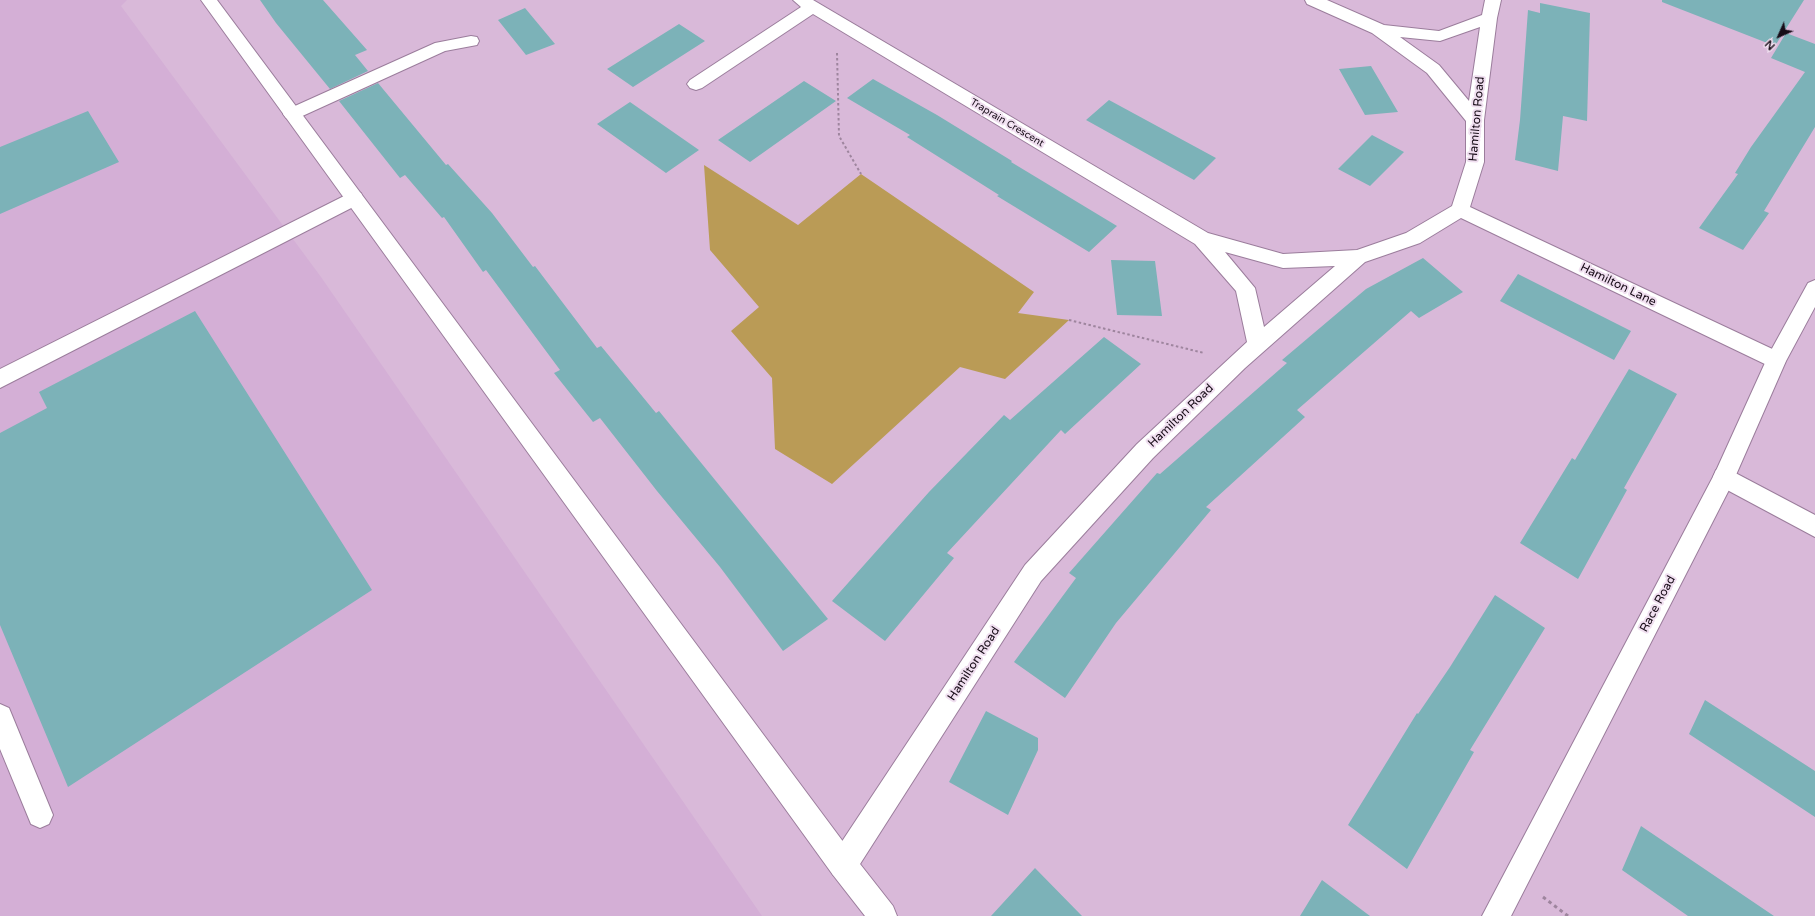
<!DOCTYPE html>
<style>
body{margin:0}
#map{position:relative;width:1815px;height:916px;overflow:hidden;background:#d9b9d9;font-family:"Varela Round",sans-serif}
canvas{display:block}
.north{position:absolute;left:1759px;top:16px;width:40px;height:40px;-webkit-text-stroke:3px #f0dff0;paint-order:stroke;rotate:225deg;font-size:11px;font-weight:700;line-height:16px;text-align:center;color:#170c17}
.north::after{content:'';display:block;margin:auto;width:14px;height:18px;background:#170c17;clip-path:polygon(50% 0,100% 100%,50% 72%,0 100%)}
</style>
<div id="map">
<canvas width="1815" height="916"></canvas>
<div class="north">N</div>
</div>
<script>
const ctx = document.querySelector('canvas').getContext('2d');
ctx.lineJoin = 'round';
function fillPath(path, color) { ctx.fillStyle = color; ctx.fill(path, 'evenodd'); }
const poly = rows => new Path2D(rows.map(r => 'M' + r).join(''));
function trace(path, color, width, dash) { ctx.strokeStyle = color; ctx.lineWidth = width; ctx.lineCap = dash ? 'butt' : 'round'; ctx.setLineDash(dash || []); ctx.stroke(path); }
function write(font, color, halo, rows, align = 'center') {
  ctx.font = font + ' "Varela Round",sans-serif'; ctx.lineWidth = 4; ctx.setLineDash([]); ctx.textBaseline = 'middle'; ctx.strokeStyle = halo; ctx.fillStyle = color; for (const [text, x, y, turn = 0] of rows) {
    ctx.save(); ctx.translate(x, y); ctx.rotate((+turn || 0) * Math.PI / 180); ctx.textAlign = isNaN(turn) ? turn : align; if (halo) ctx.strokeText(text, 0, 0); ctx.fillText(text, 0, 0); ctx.restore();
  }
}
fillPath(poly([
 [0,0,127,0,121,6,321,277,762,916,0,916]
]), '#d4afd6');
fillPath(poly([
 [704,165,798,225,861,174,1034,292,1018,313,1069,320,1005,379,960,367,832,484,775,449,772,378,731,331,759,307,710,250]
]), '#ba9b56');
fillPath(poly([
 [260,0,323,0,367,50,355,55,368,71,330,89,276,23],
 [1662,0,1804,0,1775,46,1662,2],
 [1540,3,1590,13,1587,121,1563,116,1558,171,1515,160,1520,120,1528,10,1540,13],
 [525,8,555,44,526,55,498,20],
 [679,24,705,41,633,87,607,69],
 [1786,33,1815,44,1815,127,1764,211,1769,213,1743,250,1699,228,1738,174,1735,173,1751,147,1805,72,1771,58],
 [1371,66,1398,112,1365,115,1339,69],
 [873,79,937,115,1012,161,1011,162,1117,226,1089,252,997,196,999,195,907,137,910,135,847,98],
 [804,81,836,101,750,162,718,140],
 [378,83,446,165,448,164,492,213,533,267,535,266,597,348,601,346,656,413,659,411,828,619,783,651,720,567,657,491,600,418,593,422,554,373,560,370,486,270,483,272,444,217,442,218,405,175,400,178,339,101],
 [1109,100,1216,158,1194,180,1086,120],
 [630,102,699,150,666,173,597,124],
 [88,111,119,162,0,214,0,147],
 [1372,135,1404,152,1370,186,1338,169],
 [1423,258,1463,292,1419,318,1411,311,1297,410,1305,417,1206,507,1211,510,1116,623,1065,698,1014,662,1076,578,1069,573,1157,473,1160,474,1287,363,1282,360,1366,289],
 [1111,260,1155,261,1162,316,1117,315],
 [1518,274,1631,331,1614,360,1500,301],
 [195,311,372,590,68,787,0,625,0,433,47,408,39,392],
 [1104,337,1141,364,1065,434,1061,430,947,553,954,558,885,641,832,601,929,492,1004,415,1010,420],
 [1629,369,1677,394,1624,488,1627,490,1578,579,1520,543,1572,458,1575,460],
 [1495,595,1545,628,1470,750,1474,752,1407,869,1348,825,1417,713,1418,714,1450,667],
 [1705,700,1815,771,1815,817,1689,734],
 [986,711,1038,738,1038,750,1008,815,949,782],
 [1641,826,1774,916,1688,916,1622,870],
 [1035,868,1082,916,991,916],
 [1322,880,1370,916,1300,916]
]), '#7cb2b8');
const service = poly([
 [471,36,477,37,479,41,477,45,445,51,298,118,292,120,286,118,283,114,286,110,435,43,471,36],
 [354,191,361,193,363,198,361,203,0,388,0,369,354,191],
 [0,704,9,708,53,815,49,824,40,828,31,824,0,749,0,704]
]);
const minor = poly([
 [793,0,813,0,1208,233,1283,254,1357,250,1406,233,1452,206,1466,162,1466,121,1427,73,1372,33,1307,4,1305,0,1327,0,1384,25,1439,31,1482,15,1485,0,1501,0,1497,18,1484,120,1484,162,1470,207,1783,354,1786,360,1783,366,1776,368,1769,366,1461,218,1420,243,1365,262,1245,368,1153,458,1041,581,853,875,843,879,833,875,829,865,833,855,1025,565,1137,444,1247,342,1236,291,1195,244,813,14,702,88,696,90,690,88,687,84,690,80,801,7,793,0],
 [1480,27,1469,101,1439,65,1400,37,1440,41,1480,27],
 [1225,252,1283,268,1335,266,1264,327,1255,288,1225,252],
 [1724,467,1815,515,1815,537,1716,484,1713,477,1716,470,1724,467]
]);
const tertiary = poly([
 [201,0,217,0,853,855,893,906,897,916,865,916,833,875,201,0],
 [1815,280,1815,307,1786,361,1732,484,1511,916,1482,916,1715,473,1769,354,1808,283,1815,280]
]);
trace(service, '#9b7d9c', 2);
trace(minor, '#9b7d9c', 2);
trace(tertiary, '#9b7d9c', 2);
trace(poly([
 [837,53,839,136,861,174],
 [1069,320,1204,353]
]), '#9e859e', 2, [2.5, 2.5]);
trace(poly([
 [1543,897,1568,916]
]), '#9e859e', 3, [3.5, 3.5]);
fillPath(service, '#fff');
fillPath(minor, '#fff');
fillPath(tertiary, '#fff');
write('10px', '#170c17', '#f0dff0', [
 ["Traprain Crescent",1007,123,31]
]);
write('12px', '#170c17', '#f0dff0', [
 ["Hamilton Road",1477,119,-85],
 ["Hamilton Lane",1618,285,26],
 ["Hamilton Road",1181,416,-44],
 ["Race Road",1658,604,-62],
 ["Hamilton Road",974,664,-57]
]);
</script>
